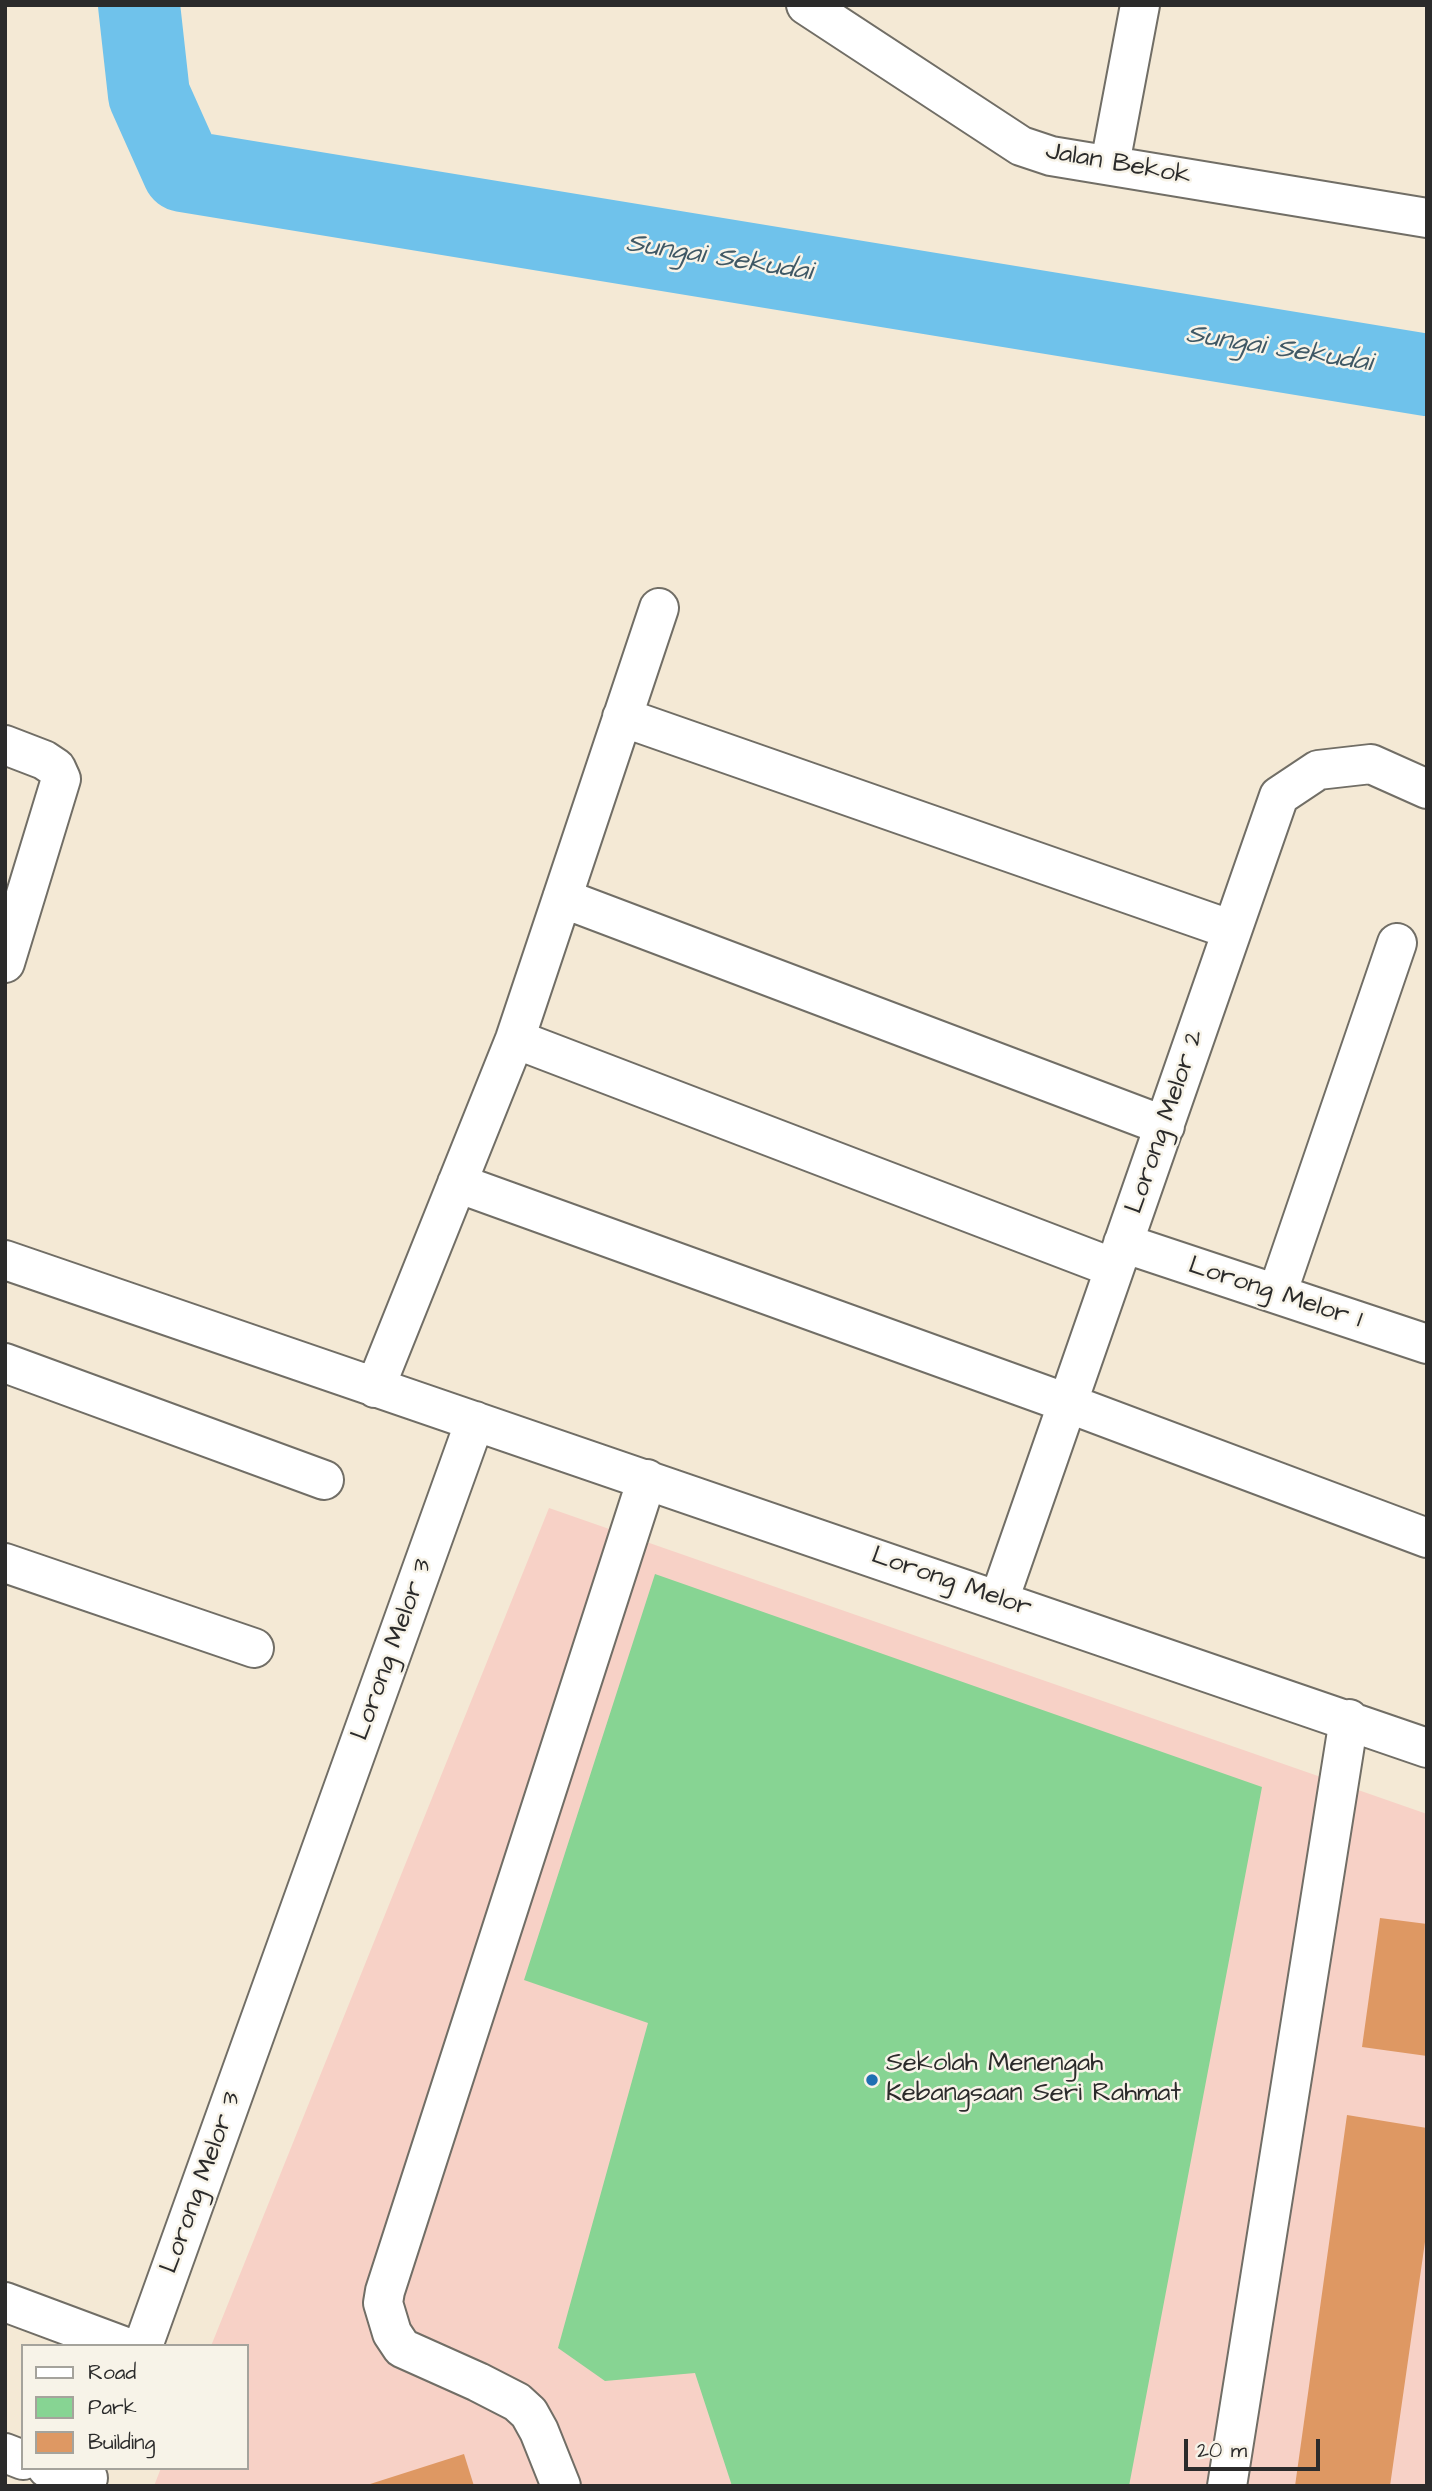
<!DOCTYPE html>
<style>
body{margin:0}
#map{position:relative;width:1432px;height:2491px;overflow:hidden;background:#f4e9d5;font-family:"Architects Daughter",sans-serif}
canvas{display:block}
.frame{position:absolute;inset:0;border:7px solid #2b2b2b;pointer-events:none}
.legend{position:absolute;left:21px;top:2344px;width:228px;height:126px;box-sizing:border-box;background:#f7f3e8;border:2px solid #a5a39c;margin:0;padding:9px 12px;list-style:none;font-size:21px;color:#2b2b2b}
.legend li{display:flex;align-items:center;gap:14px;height:35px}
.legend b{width:35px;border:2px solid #a5a39c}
.scale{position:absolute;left:1184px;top:2439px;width:136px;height:32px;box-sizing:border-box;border:4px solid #2b2b2b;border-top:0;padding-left:9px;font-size:21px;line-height:24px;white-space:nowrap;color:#2b2b2b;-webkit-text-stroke:5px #f7f3e8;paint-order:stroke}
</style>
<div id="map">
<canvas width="1432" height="2491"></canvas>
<div class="frame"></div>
<ul class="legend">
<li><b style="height:9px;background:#fff"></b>Road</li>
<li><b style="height:19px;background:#87d493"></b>Park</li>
<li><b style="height:19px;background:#de9863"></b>Building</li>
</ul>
<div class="scale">20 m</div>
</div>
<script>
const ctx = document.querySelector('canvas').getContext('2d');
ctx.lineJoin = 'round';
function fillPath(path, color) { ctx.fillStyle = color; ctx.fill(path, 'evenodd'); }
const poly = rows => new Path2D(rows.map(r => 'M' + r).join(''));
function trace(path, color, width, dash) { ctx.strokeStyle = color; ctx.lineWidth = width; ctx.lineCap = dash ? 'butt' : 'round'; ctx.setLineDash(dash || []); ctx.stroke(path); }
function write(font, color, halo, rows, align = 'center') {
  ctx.font = font + ' "Architects Daughter",sans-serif'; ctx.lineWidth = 5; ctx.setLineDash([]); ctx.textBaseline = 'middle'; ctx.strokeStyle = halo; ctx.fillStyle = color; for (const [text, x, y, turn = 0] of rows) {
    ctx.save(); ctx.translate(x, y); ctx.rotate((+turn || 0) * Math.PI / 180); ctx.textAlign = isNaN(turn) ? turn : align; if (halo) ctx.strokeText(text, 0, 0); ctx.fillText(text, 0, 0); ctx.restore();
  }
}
fillPath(poly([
 [549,1508,1427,1814,1427,2486,154,2486,161,2468,247,2468,247,2346,211,2346]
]), '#f7d1c6');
fillPath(poly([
 [655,1574,1262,1787,1129,2486,732,2486,695,2373,605,2381,558,2348,648,2023,524,1980]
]), '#87d493');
trace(poly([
 [139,5,149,95,183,171,1427,375]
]), '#6fc2eb', 82);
fillPath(poly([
 [1380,1918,1427,1924,1427,2056,1362,2047],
 [1347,2115,1427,2128,1427,2228,1390,2486,1295,2486],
 [464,2454,474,2486,367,2486,367,2485]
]), '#de9863');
const minor = poly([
 [806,5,1021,146,1051,156,1427,218],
 [1110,164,1140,5],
 [622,717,1232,930],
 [5,745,44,760,56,768,61,779,5,963],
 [562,898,1165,1126],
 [515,1039,1114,1268],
 [457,1183,1067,1403,1427,1538],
 [1123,1243,1427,1344],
 [5,1260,1427,1748],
 [1277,1294,1397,943],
 [5,1363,324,1480],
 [375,1388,515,1039,659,608],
 [5,1563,254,1648],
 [999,1600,1279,796,1318,770,1371,764,1427,789],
 [5,2302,123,2346],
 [143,2346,475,1421],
 [5,2453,23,2460],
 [47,2468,74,2478,88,2478],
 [561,2486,539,2431,529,2413,517,2402,478,2382,402,2348,392,2333,383,2303,385,2291,647,1479],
 [1227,2486,1349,1719]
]);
trace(minor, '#716e66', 42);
trace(minor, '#fff', 38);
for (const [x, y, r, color] of [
 [872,2080,7,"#1f6fb2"]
]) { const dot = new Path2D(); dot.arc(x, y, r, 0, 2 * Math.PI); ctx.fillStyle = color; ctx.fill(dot); trace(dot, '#f7f3e8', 2.5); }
write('26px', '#2b2b2b', '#f7f3e8', [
 ["Jalan Bekok",1118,165,10],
 ["Lorong Melor 2",1166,1122,-71],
 ["Lorong Melor 1",1275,1294,18],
 ["Lorong Melor",951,1583,19],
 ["Lorong Melor 3",393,1650,-70],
 ["Lorong Melor 3",202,2183,-70]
]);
write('26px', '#2b2b2b', '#f7f3e8', [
 ["Sekolah Menengah",886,2065],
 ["Kebangsaan Seri Rahmat",886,2095]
], 'left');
write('italic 28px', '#3f5865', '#f7f3e8', [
 ["Sungai Sekudai",719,259,9],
 ["Sungai Sekudai",1279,350,9]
]);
</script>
